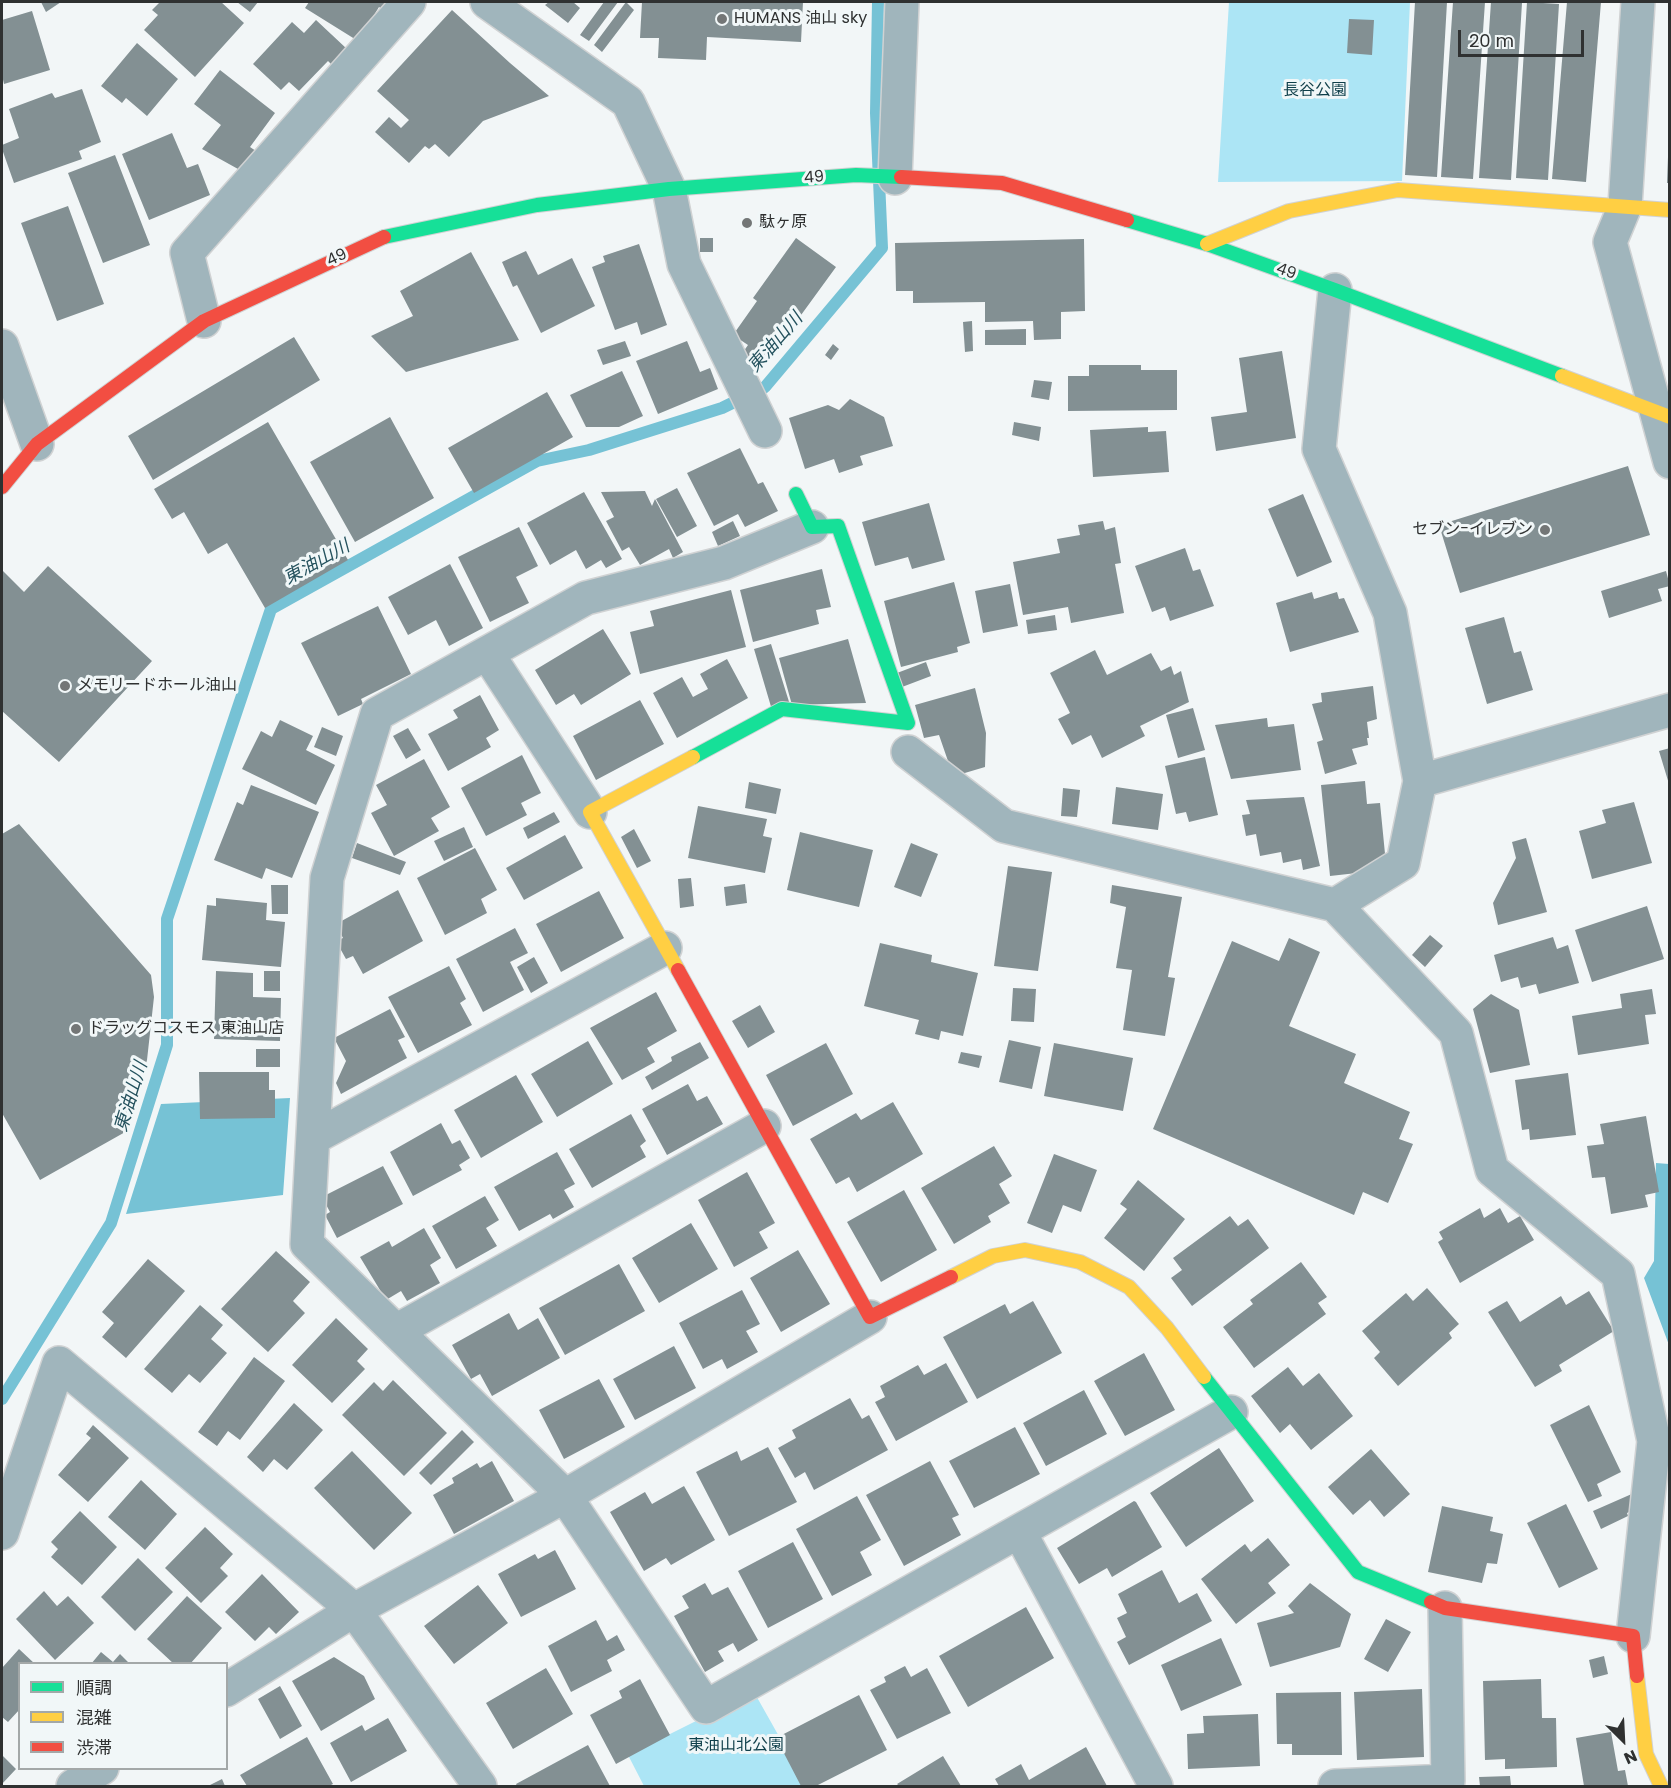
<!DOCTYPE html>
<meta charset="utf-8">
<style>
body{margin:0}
#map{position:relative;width:1671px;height:1788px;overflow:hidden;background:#f2f6f7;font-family:Poppins,"Noto Sans JP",sans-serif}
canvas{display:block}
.frame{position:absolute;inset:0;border:3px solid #2f3131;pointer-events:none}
.legend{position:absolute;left:18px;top:1662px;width:210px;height:108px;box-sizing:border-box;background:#f1f7f8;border:2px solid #a3a8a8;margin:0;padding:8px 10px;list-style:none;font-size:18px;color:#2f3131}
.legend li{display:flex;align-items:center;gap:12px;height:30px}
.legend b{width:30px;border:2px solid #a3a8a8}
.north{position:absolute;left:1593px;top:1710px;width:60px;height:60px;-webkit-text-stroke:4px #f1f7f8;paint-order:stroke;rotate:156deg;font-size:16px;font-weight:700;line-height:24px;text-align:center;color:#2f3131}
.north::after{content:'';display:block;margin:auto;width:21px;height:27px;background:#2f3131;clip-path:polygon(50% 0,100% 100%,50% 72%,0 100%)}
.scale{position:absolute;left:1458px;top:30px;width:126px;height:27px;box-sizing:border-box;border:3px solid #2f3131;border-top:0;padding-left:8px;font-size:18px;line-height:21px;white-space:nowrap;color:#2f3131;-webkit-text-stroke:4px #f1f7f8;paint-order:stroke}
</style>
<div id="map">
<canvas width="1671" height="1788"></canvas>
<div class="frame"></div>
<ul class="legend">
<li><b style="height:8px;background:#16e098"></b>順調</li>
<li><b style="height:8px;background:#ffcf43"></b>混雑</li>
<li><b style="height:8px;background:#f24e42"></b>渋滞</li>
</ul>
<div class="north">N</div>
<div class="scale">20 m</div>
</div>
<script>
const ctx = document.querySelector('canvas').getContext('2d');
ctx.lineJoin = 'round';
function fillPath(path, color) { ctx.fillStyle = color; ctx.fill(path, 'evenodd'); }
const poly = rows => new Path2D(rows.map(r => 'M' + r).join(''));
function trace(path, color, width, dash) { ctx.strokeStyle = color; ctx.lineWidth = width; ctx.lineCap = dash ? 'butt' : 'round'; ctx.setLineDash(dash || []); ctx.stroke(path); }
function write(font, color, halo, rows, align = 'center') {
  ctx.font = font + ' Poppins,"Noto Sans JP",sans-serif'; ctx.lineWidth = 6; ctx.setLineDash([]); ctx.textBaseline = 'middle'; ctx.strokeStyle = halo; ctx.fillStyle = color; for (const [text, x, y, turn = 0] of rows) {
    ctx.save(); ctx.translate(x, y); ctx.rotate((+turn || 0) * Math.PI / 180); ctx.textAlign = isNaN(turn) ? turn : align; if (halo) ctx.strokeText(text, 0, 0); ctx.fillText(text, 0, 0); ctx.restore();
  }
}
fillPath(poly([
 [1229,2,1410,2,1402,181,1218,182],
 [754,1692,807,1786,644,1786,628,1755]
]), '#ace5f5');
fillPath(poly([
 [290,1098,283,1195,126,1214,161,1104],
 [1656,1163,1669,1164,1669,1345,1644,1278,1654,1261]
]), '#76c2d5');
trace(poly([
 [2,1399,111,1223,167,1045,167,919,271,609,537,461,589,450,722,408,765,387,882,248,876,113,878,2]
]), '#76c2d5', 12);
fillPath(poly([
 [41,2,61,2,46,12],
 [160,2,221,2,244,23,195,77,144,30,158,15,152,10],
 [237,2,258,2,250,12],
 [309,2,391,2,385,11,379,7,358,41,305,8],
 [549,2,573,2,580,8,568,23,545,5],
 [604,2,618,2,589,41,580,35],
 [626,2,634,10,602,52,594,45],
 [642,2,803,2,801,42,707,37,706,60,658,58,659,38,640,38],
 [1415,2,1447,2,1437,177,1405,175],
 [1453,2,1485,2,1473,179,1441,177],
 [1491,2,1522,3,1511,180,1479,178],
 [1527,2,1559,4,1548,180,1516,178],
 [1567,2,1601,2,1586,182,1552,179],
 [452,10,510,63,549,96,483,121,449,157,435,144,429,149,425,146,409,163,375,132,389,117,401,128,409,120,377,91],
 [32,11,50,70,4,84,2,75,2,20],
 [1349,19,1374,20,1372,55,1347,53],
 [316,20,347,49,332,65,328,61,299,91,289,82,281,90,253,64,292,22,304,33],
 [137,43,178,79,147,116,126,98,122,103,101,86],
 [220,70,275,113,250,147,259,153,247,174,202,149,221,125,194,104],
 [82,89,101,142,79,151,82,159,14,183,2,149,2,145,19,138,9,109,52,93,55,98],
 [172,133,187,168,198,164,210,195,149,220,122,154],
 [115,155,150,245,103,263,68,173],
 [1668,157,1670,157,1670,183,1667,183],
 [68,206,104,304,57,321,21,223],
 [700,238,713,238,713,252,700,252],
 [796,238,836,267,761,370,741,355,748,345,733,335,757,301,753,298],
 [1084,239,1085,311,1061,312,1061,339,1034,340,1033,321,985,322,985,302,913,303,913,291,896,291,895,243],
 [639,244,667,325,641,335,637,322,615,330,592,267,605,262,603,256],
 [526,251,538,275,572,258,595,306,541,333,517,285,513,287,502,262],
 [471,252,519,340,406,372,371,336,413,316,400,291],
 [972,321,973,351,965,352,963,322],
 [1026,329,1026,345,985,345,985,330],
 [294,337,320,380,153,480,128,436],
 [625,341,631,356,603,365,597,350],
 [687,341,700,372,710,368,718,389,658,414,636,361],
 [833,344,839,349,831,360,825,355],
 [1282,351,1296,438,1216,451,1211,417,1247,412,1239,358],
 [1089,365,1141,365,1141,370,1177,370,1177,410,1068,411,1068,376,1089,376],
 [622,371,643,416,619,427,586,427,570,395],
 [1034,380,1052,382,1049,400,1031,397],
 [547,392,573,437,474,493,448,448],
 [850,399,884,417,893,446,860,456,863,465,839,473,834,459,805,469,789,418,828,405,839,410],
 [390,417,434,498,355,542,310,462],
 [268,422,348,560,265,608,227,543,208,554,184,512,172,519,154,489],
 [1014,422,1041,427,1039,441,1012,435],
 [1148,427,1148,432,1166,431,1169,472,1093,477,1090,430],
 [740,448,758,484,763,482,778,511,745,527,738,514,714,526,687,473],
 [1628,466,1650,535,1460,593,1439,525],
 [677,488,697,526,677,537,656,499],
 [645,491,652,506,655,499,683,552,673,558,669,549,640,565,629,547,622,551,606,521,614,517,601,492],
 [584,492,622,559,606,568,601,560,586,569,576,550,550,565,527,523],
 [1303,494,1332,562,1297,577,1268,509],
 [929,503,945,560,912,569,908,557,875,566,862,522],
 [733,521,740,536,718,546,712,532],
 [1103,521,1105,530,1115,527,1121,563,1115,564,1124,613,1071,623,1068,607,1023,615,1013,562,1060,553,1057,539,1080,535,1078,525],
 [519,527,538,566,516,577,529,603,490,622,458,557],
 [1185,548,1193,571,1200,569,1214,606,1170,621,1165,607,1152,612,1135,566],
 [450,564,483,628,449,646,436,620,408,635,388,597],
 [48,566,152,661,59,762,2,711,2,570,24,592],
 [822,569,831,607,816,610,819,624,753,642,740,590],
 [1666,571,1670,586,1658,589,1662,601,1609,618,1601,591],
 [954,582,970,643,957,647,958,652,901,667,884,601],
 [1010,584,1018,626,983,633,975,591],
 [731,590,746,647,640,674,630,632,654,626,650,611],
 [1312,592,1314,599,1337,592,1339,599,1344,598,1359,632,1290,652,1276,603],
 [378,606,411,674,361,699,363,704,338,716,301,643],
 [1055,615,1057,630,1028,634,1026,620],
 [1504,617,1514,653,1521,651,1533,690,1487,704,1465,628],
 [603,629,631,674,581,705,574,694,556,705,535,670],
 [848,639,866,703,792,705,779,658],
 [771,644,790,705,772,710,754,649],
 [1095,650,1107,675,1151,653,1161,671,1171,666,1174,675,1181,671,1189,702,1140,726,1145,736,1102,758,1091,735,1072,745,1058,719,1070,713,1050,673],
 [727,659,748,698,677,738,653,693,682,677,693,697,708,689,700,674],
 [926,662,931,676,902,687,897,673],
 [1373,686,1377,719,1367,722,1369,738,1367,738,1368,745,1352,749,1357,764,1325,774,1317,742,1323,740,1312,704,1322,702,1321,693],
 [975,688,986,733,985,767,958,775,948,761,939,735,924,738,915,705],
 [480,695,499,730,486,738,491,747,448,771,428,734,458,718,453,710],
 [640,700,664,744,596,780,573,736],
 [1193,708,1205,750,1178,758,1166,715],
 [1267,718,1268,727,1294,724,1301,770,1231,779,1215,725],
 [280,720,313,736,306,750,335,765,316,805,242,769,261,731,272,737],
 [322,727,343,736,336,756,314,747],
 [408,728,421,750,406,759,393,736],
 [1670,748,1670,784,1669,784,1659,751],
 [522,755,541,793,521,803,527,815,486,836,461,788],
 [1205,757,1218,815,1189,822,1186,812,1176,814,1165,766],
 [424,759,450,807,431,818,439,831,394,856,371,813,387,805,376,785],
 [1365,781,1367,804,1380,803,1386,864,1365,866,1366,872,1330,876,1321,785],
 [749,782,781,789,776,814,745,808],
 [251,785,319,812,292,878,266,868,262,879,214,860,237,802,243,805],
 [1116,787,1163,794,1158,830,1112,824],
 [1063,788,1080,790,1077,817,1061,816],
 [1304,797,1320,866,1303,870,1301,859,1283,863,1281,852,1260,856,1256,834,1246,836,1242,815,1250,814,1246,800],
 [1634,802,1652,863,1592,879,1579,831,1606,823,1602,810],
 [698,806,767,819,763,836,772,838,765,873,688,858],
 [554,812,560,822,528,839,523,828],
 [19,824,151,975,154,997,147,1060,127,1131,40,1180,2,1113,2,834],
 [464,827,473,847,444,861,434,841],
 [634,829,651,861,637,868,621,837],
 [800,832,873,850,859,907,787,890],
 [565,835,583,868,524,900,506,868],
 [1526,838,1547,912,1498,925,1493,903,1516,858,1512,842],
 [357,843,406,862,400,875,352,858],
 [911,843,938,854,921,897,894,887],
 [475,848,497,890,481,899,487,913,445,935,417,878],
 [1008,866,1052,872,1038,971,994,966],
 [691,878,694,906,680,908,678,879],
 [745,884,747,903,726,906,724,887],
 [271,885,288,885,288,914,272,914],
 [1112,885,1182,897,1168,977,1175,978,1165,1036,1123,1030,1132,970,1116,968,1126,907,1110,903],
 [398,890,423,941,363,974,353,956,346,959,336,941,343,938,336,924],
 [599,891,624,938,561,972,536,924],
 [216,898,267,903,266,920,285,922,281,967,202,960,207,905,216,906],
 [1647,906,1664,959,1592,982,1575,930],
 [515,928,528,953,510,962,524,990,483,1012,456,959],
 [1430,935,1443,946,1425,967,1412,955],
 [1553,937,1557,949,1568,945,1579,983,1539,994,1536,984,1521,988,1518,977,1501,982,1494,955],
 [1289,938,1320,952,1289,1026,1356,1054,1344,1083,1410,1112,1399,1139,1413,1144,1388,1203,1363,1192,1354,1215,1153,1129,1232,941,1279,961],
 [880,943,932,955,931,962,978,973,963,1036,941,1031,939,1040,915,1034,919,1020,864,1006],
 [534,957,548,983,531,993,517,967],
 [449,966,466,999,460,1003,472,1025,418,1053,388,997],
 [216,971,253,973,253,997,281,998,280,1041,214,1039],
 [264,971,280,971,280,991,264,991],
 [1013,988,1036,989,1034,1022,1011,1021],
 [1652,989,1656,1014,1645,1015,1649,1044,1578,1055,1572,1016,1622,1008,1620,994],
 [656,992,677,1031,647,1048,655,1062,622,1080,590,1028],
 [1491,994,1519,1010,1530,1065,1490,1073,1473,1009],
 [760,1005,775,1032,748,1048,732,1021],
 [390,1009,405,1037,398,1040,407,1058,341,1094,336,1083,346,1061,334,1038],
 [1009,1040,1041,1047,1032,1089,999,1082],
 [588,1041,613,1084,557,1117,531,1074],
 [700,1042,709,1058,652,1090,645,1077,672,1061,671,1057],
 [826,1043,853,1094,793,1126,766,1075],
 [1054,1043,1133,1058,1123,1111,1044,1096],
 [256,1049,280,1049,280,1067,256,1067],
 [961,1052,982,1056,979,1068,958,1063],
 [199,1072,269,1072,269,1090,275,1090,275,1118,200,1119],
 [1568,1073,1576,1135,1530,1140,1529,1129,1522,1130,1515,1080],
 [516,1075,543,1122,481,1158,454,1110],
 [688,1084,697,1101,707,1096,723,1124,667,1155,642,1109],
 [893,1102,923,1154,857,1192,849,1177,836,1184,810,1139,856,1113,861,1120],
 [631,1114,646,1141,640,1146,646,1157,592,1188,569,1149],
 [1646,1116,1659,1192,1645,1195,1648,1207,1611,1214,1605,1177,1592,1178,1587,1146,1604,1144,1600,1124],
 [441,1123,452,1144,460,1140,470,1158,459,1165,462,1170,413,1196,390,1152],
 [994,1146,1012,1176,999,1184,1010,1203,988,1216,991,1222,954,1244,921,1188],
 [557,1152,575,1184,564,1190,574,1207,553,1219,550,1214,519,1231,494,1187],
 [1054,1154,1097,1170,1081,1212,1063,1205,1052,1233,1027,1223],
 [383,1166,403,1204,337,1238,325,1215,330,1212,322,1197],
 [747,1172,775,1223,759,1232,768,1248,734,1267,698,1200],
 [1138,1180,1185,1219,1144,1271,1104,1238,1127,1209,1120,1204],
 [904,1190,937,1250,881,1282,847,1222],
 [485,1196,499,1220,486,1228,497,1246,456,1269,432,1226],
 [1480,1208,1484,1218,1500,1208,1508,1223,1520,1216,1534,1240,1460,1283,1438,1242,1443,1239,1439,1232],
 [1230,1216,1238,1226,1248,1219,1269,1248,1192,1306,1171,1278,1182,1270,1173,1258],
 [691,1223,718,1269,659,1303,632,1258],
 [424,1228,441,1258,430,1265,440,1283,407,1301,401,1291,386,1300,360,1257,389,1241,392,1247],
 [798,1250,830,1304,781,1332,750,1278],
 [276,1251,310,1282,293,1301,305,1313,268,1352,221,1309],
 [148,1259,185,1291,126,1358,102,1337,114,1323,102,1312],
 [1301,1262,1327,1297,1318,1303,1326,1314,1254,1368,1223,1327,1253,1304,1250,1300],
 [619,1264,645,1311,565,1355,539,1308],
 [1427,1288,1459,1324,1449,1333,1452,1338,1398,1386,1374,1358,1380,1352,1362,1331,1406,1293,1413,1301],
 [742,1290,760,1324,746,1331,758,1352,727,1369,722,1359,703,1369,679,1323],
 [1589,1291,1614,1331,1559,1365,1562,1371,1535,1387,1488,1312,1507,1301,1520,1322,1561,1296,1566,1305],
 [1033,1301,1062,1353,977,1399,943,1337,1005,1304,1010,1314],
 [200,1305,223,1325,211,1339,227,1353,200,1383,189,1374,172,1393,144,1369],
 [509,1313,518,1330,538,1318,560,1358,492,1396,480,1374,471,1379,452,1345],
 [336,1318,368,1349,357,1361,365,1369,332,1403,292,1365],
 [674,1346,696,1388,635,1420,613,1379],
 [1144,1353,1175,1410,1125,1436,1094,1381],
 [254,1357,285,1381,240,1440,228,1431,217,1446,198,1432],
 [946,1363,968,1402,896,1441,875,1402,885,1397,880,1386,918,1365,924,1375],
 [1288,1367,1303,1386,1319,1373,1353,1416,1311,1450,1290,1424,1280,1433,1251,1396],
 [599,1379,625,1427,564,1459,539,1410],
 [393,1380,447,1433,404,1476,342,1415,374,1382,383,1391],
 [1084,1390,1107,1434,1046,1466,1023,1423],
 [850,1398,862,1419,869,1415,888,1450,814,1490,805,1472,795,1478,778,1448,796,1438,792,1430],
 [294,1403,323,1430,287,1470,274,1459,263,1472,247,1457],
 [1589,1405,1621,1472,1597,1484,1602,1496,1588,1502,1550,1425],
 [93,1425,129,1458,88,1502,58,1475,91,1438,86,1434],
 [1015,1427,1040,1474,974,1508,949,1461],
 [462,1430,474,1442,431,1485,419,1473],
 [768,1447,797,1502,729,1536,696,1472,737,1451,741,1461],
 [1219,1448,1254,1501,1186,1547,1150,1493],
 [1371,1449,1410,1494,1384,1517,1370,1500,1353,1515,1328,1487],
 [352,1451,412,1513,374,1550,314,1488],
 [492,1461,514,1501,454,1534,433,1495,454,1483,452,1478,477,1463,480,1468],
 [930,1461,959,1515,952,1518,961,1535,904,1566,866,1495],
 [141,1480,177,1514,145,1550,108,1517],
 [684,1486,715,1540,671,1565,666,1558,644,1571,610,1512,645,1492,652,1504],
 [1634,1493,1640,1507,1627,1513,1628,1516,1601,1529,1593,1511],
 [857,1496,881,1540,860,1552,872,1575,832,1596,796,1529],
 [1134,1501,1136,1502,1162,1547,1112,1577,1107,1568,1079,1584,1057,1548],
 [1566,1504,1598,1569,1559,1588,1527,1523],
 [1442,1506,1493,1517,1490,1531,1503,1534,1497,1564,1487,1563,1482,1583,1428,1572],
 [80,1511,117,1547,82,1585,51,1557,58,1549,51,1542],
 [205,1527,233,1554,220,1568,228,1576,201,1603,165,1568],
 [1268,1538,1290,1565,1268,1583,1276,1593,1236,1624,1201,1579,1245,1544,1251,1552],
 [793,1542,823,1599,768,1628,738,1571],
 [555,1550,576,1589,521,1617,498,1574,535,1554,538,1559],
 [138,1558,173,1592,135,1631,101,1597],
 [1162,1570,1179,1603,1197,1593,1212,1621,1129,1665,1117,1642,1126,1637,1117,1618,1127,1613,1118,1594],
 [262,1574,299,1612,276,1634,269,1627,255,1641,225,1612],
 [705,1583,712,1595,728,1587,758,1640,738,1652,733,1643,718,1651,724,1661,705,1672,674,1616,689,1608,682,1596],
 [1310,1583,1351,1614,1340,1647,1270,1667,1257,1623,1294,1613,1288,1606],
 [478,1585,508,1623,454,1664,424,1626],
 [44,1591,57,1606,68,1596,94,1623,55,1660,16,1619],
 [187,1596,222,1628,190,1664,174,1664,147,1639],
 [1026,1607,1054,1658,968,1707,939,1656],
 [1386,1619,1411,1632,1388,1672,1364,1659],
 [596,1620,607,1641,617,1635,625,1650,607,1660,612,1671,571,1692,548,1646],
 [1221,1638,1242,1685,1181,1711,1161,1665],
 [19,1649,35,1664,20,1664,20,1709,8,1722,2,1717,2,1668],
 [101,1652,113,1662,120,1654,130,1664,91,1664],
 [1604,1656,1608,1674,1593,1678,1589,1660],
 [334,1657,364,1676,375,1699,321,1731,292,1681],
 [905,1666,911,1677,927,1668,951,1713,897,1739,870,1690,886,1682,884,1677],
 [546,1668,573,1714,513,1749,486,1703],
 [640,1679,670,1735,616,1764,590,1715,622,1698,619,1691],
 [1541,1679,1542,1718,1556,1718,1557,1767,1505,1769,1505,1759,1485,1760,1483,1681],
 [280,1686,302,1726,280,1739,258,1699],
 [1422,1689,1424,1757,1357,1760,1354,1692],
 [1341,1692,1342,1755,1292,1755,1292,1744,1277,1744,1276,1693],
 [859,1695,887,1750,816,1786,801,1786,776,1738],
 [1258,1714,1260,1766,1188,1769,1187,1734,1204,1733,1203,1716],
 [388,1718,407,1751,351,1782,330,1743,362,1725,365,1731],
 [1611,1732,1618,1771,1625,1770,1628,1786,1584,1786,1576,1738],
 [307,1737,333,1784,329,1786,247,1786,240,1775],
 [588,1745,610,1786,517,1786,516,1784],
 [1086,1747,1107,1786,999,1786,995,1779,1021,1764,1029,1780],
 [2,1755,16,1769,2,1784],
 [943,1756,961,1786,899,1786,897,1784],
 [1510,1776,1511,1786,1480,1786,1479,1777],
 [222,1779,225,1786,208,1786]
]), '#839093');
const street = poly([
 [487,2,628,102,669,189,684,264,765,431],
 [1638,2,1625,206,1610,242,1670,462],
 [895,178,902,2],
 [1335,290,1319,449,1390,613,1420,781,1403,863,1335,905],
 [204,321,187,253,409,2],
 [2,346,37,444],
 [812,527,724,563,586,598,377,714,327,878,307,1244,565,1496,870,1317],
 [487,653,590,812],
 [908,752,1004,826,1335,905,1456,1033,1492,1170,1618,1274,1654,1441,1633,1636],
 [1420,781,1670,710],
 [313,1138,665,948],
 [396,1331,764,1126],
 [1019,1531,1156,1786],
 [2,1533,59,1363,354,1610,226,1690],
 [73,1786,102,1768],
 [480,1786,354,1610,565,1496,706,1707,1231,1412],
 [1335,1786,1448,1781,1445,1608]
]);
const fast = poly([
 [1127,220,1207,244,1335,290,1562,376],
 [384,237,537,205,669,189,856,175,901,177],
 [693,757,782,709,908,723,838,526,812,527,796,494],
 [1204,1377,1358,1572,1431,1602]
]);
const slow = poly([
 [1207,244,1289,211,1398,190,1670,210],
 [1562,376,1670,417],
 [678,970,590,812,693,757],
 [951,1277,993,1256,1025,1250,1080,1262,1129,1287,1167,1328,1204,1377],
 [1637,1676,1646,1754,1661,1786]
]);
const jam = poly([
 [901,177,1002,183,1127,220],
 [2,487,37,444,204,321,384,237],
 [678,970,870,1317,951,1277],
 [1431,1602,1445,1608,1633,1636,1637,1676]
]);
trace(street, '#d0d2d3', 36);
trace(fast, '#d0d2d3', 16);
trace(slow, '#d0d2d3', 16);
trace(jam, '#d0d2d3', 16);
trace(street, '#a0b5bc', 33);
trace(fast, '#16e098', 14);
trace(slow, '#ffcf43', 14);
trace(jam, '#f24e42', 14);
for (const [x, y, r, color] of [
 [722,19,6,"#737676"],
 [747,223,6,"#737676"],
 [1545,530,6,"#737676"],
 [65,686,6,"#737676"],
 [76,1029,6,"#737676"]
]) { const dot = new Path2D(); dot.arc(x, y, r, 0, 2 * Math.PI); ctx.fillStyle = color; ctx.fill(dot); trace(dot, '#f1f7f8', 2); }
write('16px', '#2f3131', '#f1f7f8', [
 ["HUMANS 油山 sky",734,19],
 ["駄ヶ原",759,223],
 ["セブン-イレブン",1533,530,"right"],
 ["メモリードホール油山",77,686],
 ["ドラッグコスモス 東油山店",88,1029]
], 'left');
write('16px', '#0f3f4a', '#f1f7f8', [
 ["長谷公園",1315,91],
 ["東油山北公園",736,1746]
]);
write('16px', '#2f3131', '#f1f7f8', [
 ["49",814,178,-4],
 ["49",337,258,-25],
 ["49",1286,272,20]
]);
write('italic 18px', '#25525e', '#f1f7f8', [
 ["東油山川",776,343,-49],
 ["東油山川",317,563,-29],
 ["東油山川",132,1097,-73]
]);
</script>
